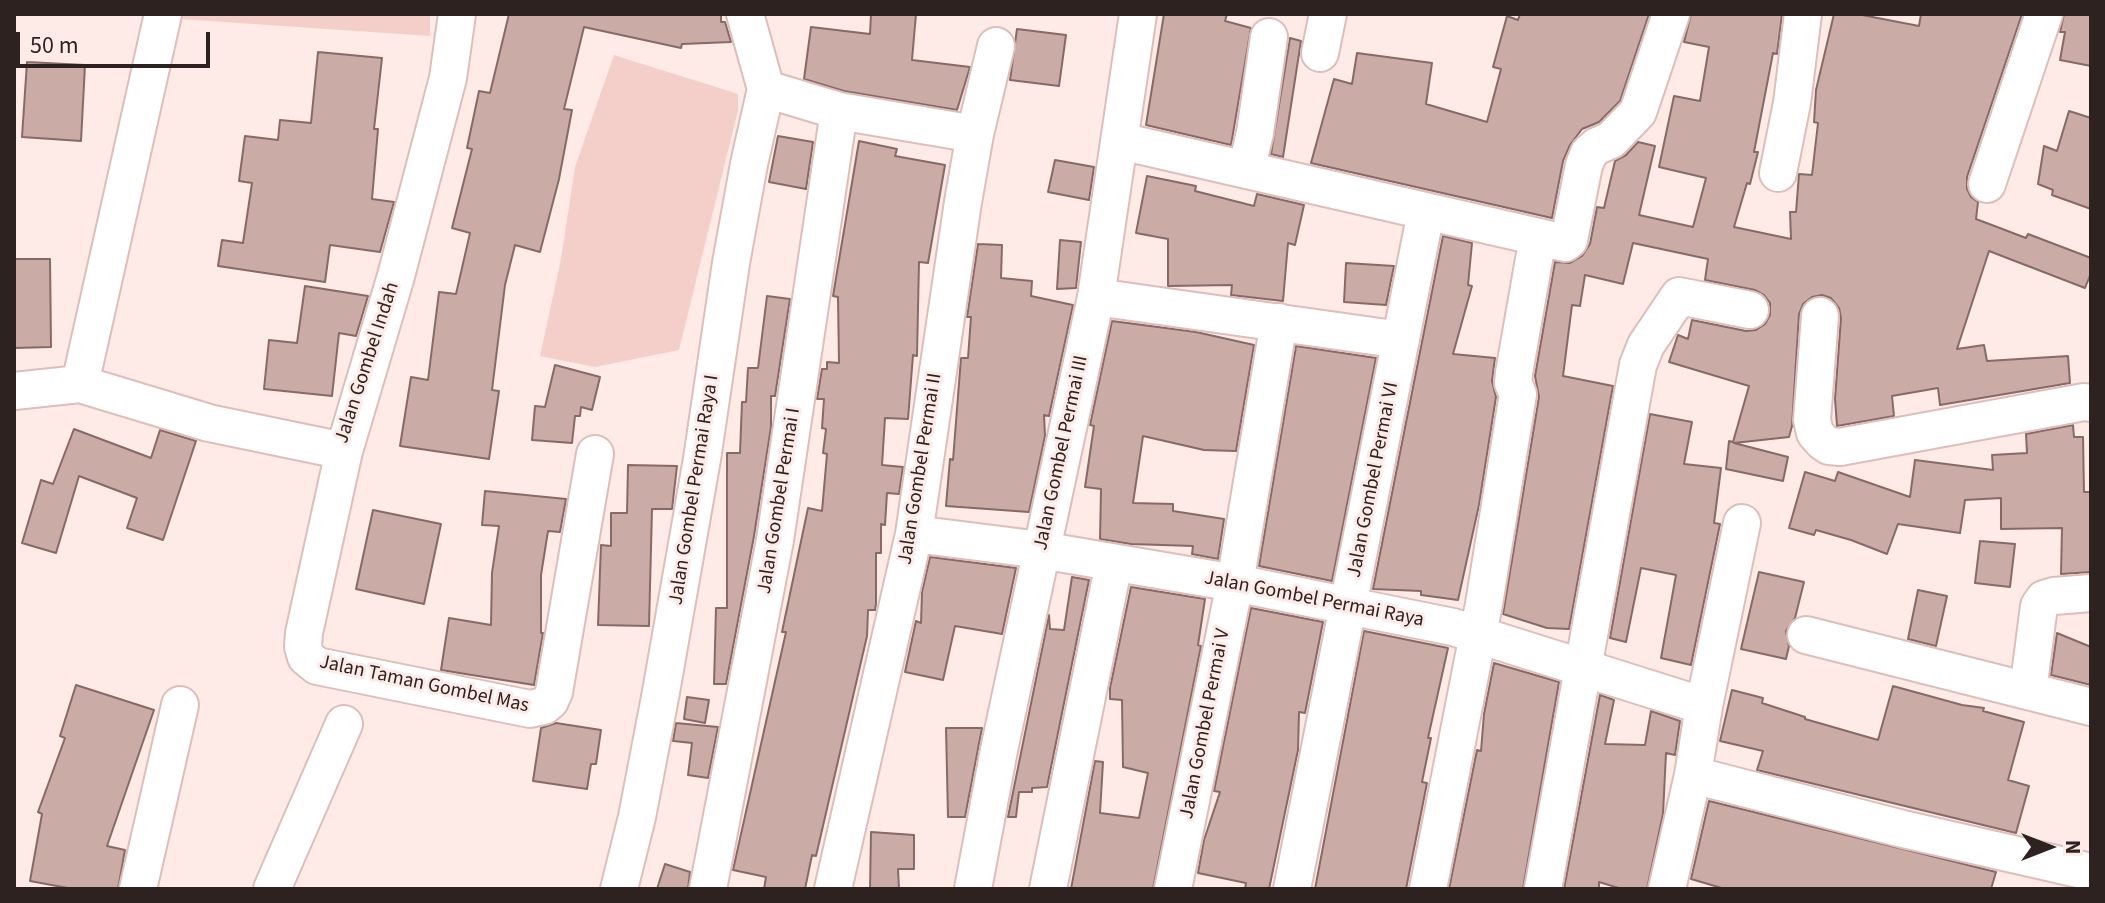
<!DOCTYPE html>
<style>
body{margin:0}
#map{position:relative;width:2105px;height:903px;overflow:hidden;background:#feeae7;font-family:"Source Sans 3",sans-serif}
canvas{display:block}
.frame{position:absolute;inset:0;border:16px solid #2e2220;pointer-events:none}
.north{position:absolute;left:2009px;top:807px;width:80px;height:80px;-webkit-text-stroke:6px #feeae7;paint-order:stroke;rotate:90deg;font-size:22px;font-weight:700;line-height:32px;text-align:center;color:#2e2220}
.north::after{content:'';display:block;margin:auto;width:28px;height:36px;background:#2e2220;clip-path:polygon(50% 0,100% 100%,50% 72%,0 100%)}
.scale{position:absolute;left:16px;top:32px;width:194px;height:36px;box-sizing:border-box;border:4px solid #2e2220;border-top:0;padding-left:10px;font-size:24px;line-height:28px;white-space:nowrap;color:#2e2220;-webkit-text-stroke:6px #feeae7;paint-order:stroke}
</style>
<div id="map">
<canvas width="2105" height="903"></canvas>
<div class="frame"></div>
<div class="north">N</div>
<div class="scale">50 m</div>
</div>
<script>
const ctx = document.querySelector('canvas').getContext('2d');
ctx.lineJoin = 'round';
function fillPath(path, color) { ctx.fillStyle = color; ctx.fill(path, 'evenodd'); }
const poly = rows => new Path2D(rows.map(r => 'M' + r).join(''));
function trace(path, color, width, dash) { ctx.strokeStyle = color; ctx.lineWidth = width; ctx.lineCap = dash ? 'butt' : 'round'; ctx.setLineDash(dash || []); ctx.stroke(path); }
function write(font, color, halo, rows, align = 'center') {
  ctx.font = font + ' "Source Sans 3",sans-serif'; ctx.lineWidth = 6; ctx.setLineDash([]); ctx.textBaseline = 'middle'; ctx.strokeStyle = halo; ctx.fillStyle = color; for (const [text, x, y, turn = 0] of rows) {
    ctx.save(); ctx.translate(x, y); ctx.rotate((+turn || 0) * Math.PI / 180); ctx.textAlign = isNaN(turn) ? turn : align; if (halo) ctx.strokeText(text, 0, 0); ctx.fillText(text, 0, 0); ctx.restore();
  }
}
fillPath(poly([
 [180,14,430,14,430,36,180,19],
 [614,55,738,94,738,110,679,350,595,367,540,356,561,259,575,167]
]), '#f4cfca');
const building = poly([
 [509,14,721,14,721,22,725,22,731,42,682,44,681,48,584,27,564,109,572,110,559,179,540,252,515,245,505,285,492,390,499,391,489,459,400,446,411,377,428,380,439,292,456,294,470,233,452,228,472,149,467,148,479,91,490,93,509,14],
 [871,14,916,14,912,60,970,67,957,110,844,91,804,79,811,27,870,34,871,14],
 [1164,14,1227,14,1225,21,1251,28,1231,145,1146,125,1164,14],
 [1520,14,1649,14,1620,101,1599,122,1582,129,1570,145,1563,161,1552,218,1311,163,1334,79,1352,84,1357,53,1432,63,1426,104,1487,122,1501,69,1493,67,1507,16,1518,20,1520,14],
 [1691,14,1782,14,1777,54,1773,53,1754,152,1758,152,1750,184,1747,183,1734,227,1791,239,1790,212,1796,212,1799,174,1812,175,1818,123,1814,122,1816,90,1834,14,1857,14,1919,26,1921,14,2022,14,1967,177,1967,189,1971,197,1978,202,1976,219,2026,238,2028,234,2091,258,2091,273,2085,288,1989,251,1957,349,1984,345,1987,361,2068,356,2070,383,1940,405,1938,388,1892,396,1894,416,1837,426,1835,399,1841,318,1839,308,1831,298,1822,295,1812,297,1803,304,1799,314,1792,426,1789,437,1734,443,1788,457,1783,481,1726,469,1729,441,1733,442,1749,386,1669,362,1678,335,1688,339,1692,320,1746,331,1756,330,1765,324,1770,315,1770,303,1764,295,1755,290,1705,280,1708,259,1633,243,1623,284,1585,275,1580,306,1572,305,1563,376,1613,386,1569,629,1547,628,1503,614,1539,397,1535,376,1555,262,1570,263,1582,256,1590,244,1597,207,1604,208,1615,161,1626,155,1638,142,1655,146,1639,215,1693,227,1706,178,1659,167,1674,96,1700,101,1709,47,1684,42,1691,14],
 [2064,14,2091,14,2091,66,2060,60,2065,32,2060,32,2064,14],
 [1017,29,1066,35,1059,86,1010,80,1017,29],
 [1290,38,1301,41,1283,157,1271,154,1290,38],
 [318,52,382,58,374,129,378,129,372,199,394,202,380,252,330,245,325,282,218,266,222,240,243,243,252,183,239,181,245,136,278,140,280,120,311,123,318,52],
 [27,62,85,65,81,141,22,137,27,62],
 [2069,111,2091,118,2091,209,2052,195,2053,190,2038,184,2044,146,2057,151,2069,111],
 [778,136,813,142,806,189,769,182,778,136],
 [859,141,897,149,895,156,945,165,928,263,919,262,917,356,913,355,908,419,885,418,882,465,903,467,899,494,887,493,885,525,881,524,881,553,876,553,876,604,875,610,868,610,867,636,816,856,812,855,805,889,764,889,766,877,733,870,786,632,782,632,808,508,822,511,827,454,823,453,826,429,822,428,824,399,817,399,822,369,827,369,827,362,839,363,838,297,833,296,859,141],
 [1055,160,1094,167,1089,200,1048,192,1055,160],
 [1147,176,1196,186,1195,191,1254,206,1257,194,1304,205,1295,245,1288,243,1283,301,1231,295,1232,285,1168,286,1168,239,1136,233,1147,176],
 [1443,236,1472,243,1468,285,1472,286,1453,354,1495,358,1492,381,1496,397,1479,505,1458,600,1421,595,1421,591,1373,589,1443,236],
 [1060,240,1081,242,1076,288,1057,289,1060,240],
 [978,244,1002,245,1001,278,1032,281,1031,296,1073,305,1049,416,1044,415,1045,436,1029,512,946,506,950,459,953,460,961,358,968,358,971,317,967,317,978,244],
 [14,259,50,259,51,347,14,348,14,259],
 [1346,263,1394,266,1386,305,1344,302,1346,263],
 [305,286,368,296,356,336,339,333,332,396,264,389,269,340,297,343,305,286],
 [767,296,790,299,775,396,771,396,771,427,754,536,726,684,714,684,716,608,727,608,727,453,740,453,742,402,746,402,748,368,758,368,767,296],
 [1112,321,1196,332,1254,345,1236,451,1204,450,1143,436,1133,503,1173,504,1173,511,1224,519,1218,559,1192,554,1193,546,1131,544,1100,539,1101,489,1085,487,1094,426,1090,425,1112,321],
 [1296,346,1376,358,1332,581,1259,566,1296,346],
 [555,365,600,377,592,410,581,407,580,416,575,416,572,443,532,440,535,406,545,407,555,365],
 [1650,414,1692,422,1684,464,1721,468,1714,523,1720,524,1691,665,1661,658,1676,575,1641,568,1626,642,1610,638,1650,414],
 [2073,425,2074,437,2083,437,2084,492,2091,492,2091,572,2061,574,2062,528,2001,529,2001,498,1965,500,1960,533,1898,524,1887,554,1851,540,1816,530,1814,535,1789,528,1805,472,1835,481,1838,472,1910,497,1915,460,1993,470,1992,455,2027,453,2026,434,2073,425],
 [74,429,151,458,160,430,196,441,163,540,127,528,137,498,79,476,56,553,22,543,41,480,53,484,74,429],
 [628,465,677,466,672,509,652,509,649,626,598,625,601,545,611,546,611,513,627,513,628,465],
 [485,491,566,499,560,532,548,531,541,575,541,633,543,633,534,685,441,670,449,618,491,625,492,573,499,526,482,525,485,491],
 [373,510,441,524,424,604,356,589,373,510],
 [1980,541,2015,544,2010,587,1975,583,1980,541],
 [930,557,1016,568,1002,634,955,626,943,680,905,672,916,621,921,623,922,592,930,557],
 [1759,572,1804,582,1795,618,1786,631,1789,646,1786,659,1741,649,1759,572],
 [1072,577,1089,580,1047,787,1032,788,1032,792,1019,792,1016,817,1008,817,1049,615,1050,629,1064,630,1072,577],
 [1131,587,1205,599,1198,645,1201,646,1153,889,1071,889,1095,761,1103,762,1100,813,1139,818,1148,773,1123,767,1122,700,1110,699,1110,688,1131,587],
 [1918,590,1947,596,1936,646,1908,639,1918,590],
 [1251,608,1323,622,1305,713,1299,712,1298,750,1269,889,1245,889,1246,883,1198,873,1204,840,1220,792,1214,791,1251,608],
 [1364,631,1448,648,1428,738,1431,738,1422,782,1427,783,1406,889,1315,889,1364,631],
 [2057,633,2091,647,2091,685,2051,675,2057,633],
 [1494,663,1559,682,1523,889,1449,889,1477,750,1481,751,1484,714,1494,663],
 [76,685,154,710,107,846,125,850,118,889,73,889,30,881,42,814,38,812,65,738,60,736,76,685],
 [1893,686,1962,705,1984,708,1983,711,2024,722,2008,780,2029,786,2016,833,1757,770,1763,751,1720,741,1732,690,1763,698,1762,703,1805,717,1805,719,1878,740,1893,686],
 [1600,695,1614,700,1605,744,1645,745,1651,711,1680,721,1675,755,1666,753,1663,814,1647,889,1622,889,1599,882,1599,889,1564,889,1600,695],
 [687,697,709,700,705,723,684,719,687,697],
 [556,723,601,730,596,764,591,764,587,789,533,781,541,728,556,723],
 [676,723,718,727,708,778,688,775,692,743,673,741,676,723],
 [946,728,982,728,965,817,948,817,946,728],
 [1709,801,1996,872,1991,889,1725,889,1691,879,1709,801],
 [871,832,914,835,914,869,898,869,899,889,870,889,871,832],
 [665,864,690,872,688,889,657,889,665,864]
]);
fillPath(building, '#caaba6');
trace(building, '#876a66', 2);
const minor = poly([
 [457,14,448,78,396,276,344,451,304,633,303,647,306,657,317,666,530,709,544,706,550,701,554,692,595,454],
 [745,14,766,89,839,111,975,134],
 [1320,53,1328,14],
 [1120,141,1565,243,1569,240,1584,165,1589,153,1597,146,1611,140,1638,112,1671,14],
 [1246,170,1255,133,1269,37],
 [1778,173,1792,103,1803,14],
 [1987,184,2044,14],
 [1096,297,1401,340],
 [1820,316,1812,420,1815,433,1823,442,1829,446,1840,447,2084,402,2091,403],
 [80,384,163,14],
 [14,391,80,384,209,423,344,451],
 [914,534,1041,550,1235,583,1453,627,1704,706],
 [1806,635,2091,707],
 [2028,691,2039,606,2044,599,2054,596,2091,593],
 [1693,775,1903,829,2091,872],
 [138,889,180,705],
 [272,889,344,724],
 [619,889,637,817,661,692,702,459,731,263,749,164,766,89],
 [708,889,775,540,839,111],
 [833,889,914,534,963,202,975,134,996,46],
 [973,889,999,750,1096,297,1138,14],
 [1048,889,1114,563],
 [1173,889,1235,583,1279,322],
 [1292,889,1426,212],
 [1428,889,1484,604,1518,394,1513,383,1514,373,1538,237],
 [1543,889,1638,365,1646,345,1679,296,1750,310],
 [1667,889,1693,775,1704,706,1742,523]
]);
trace(minor, '#debeb9', 40);
trace(minor, '#fff', 36);
write('20px', '#2e2220', '#feeae7', [
 ["Jalan Gombel Indah",368,363,-72],
 ["Jalan Gombel Permai III",1062,453,-78],
 ["Jalan Gombel Permai II",921,469,-81],
 ["Jalan Gombel Permai VI",1374,480,-79],
 ["Jalan Gombel Permai Raya I",695,490,-81],
 ["Jalan Gombel Permai I",780,501,-81],
 ["Jalan Gombel Permai Raya",1314,600,11],
 ["Jalan Taman Gombel Mas",424,685,12],
 ["Jalan Gombel Permai V",1206,724,-79]
]);
</script>
